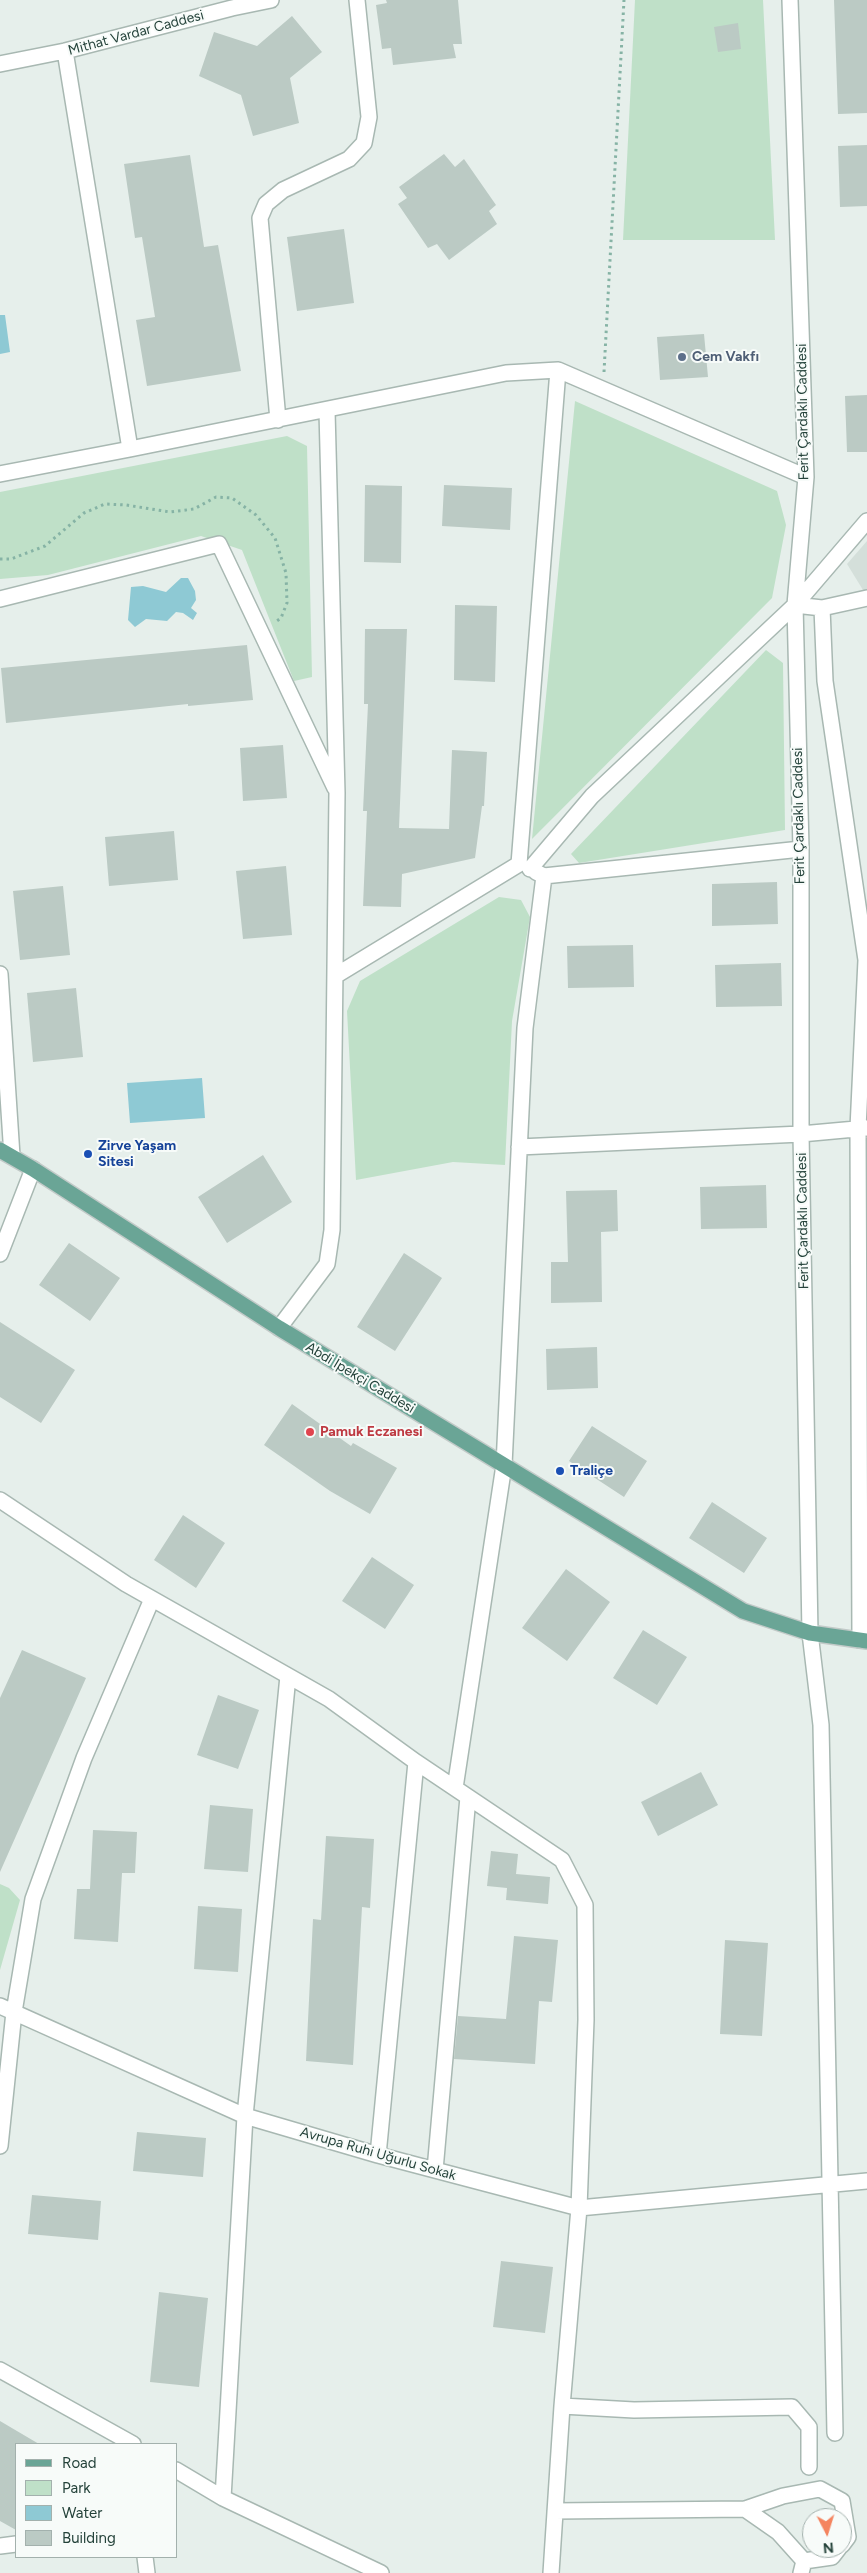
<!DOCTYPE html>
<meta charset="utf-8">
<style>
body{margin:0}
#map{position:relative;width:867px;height:2573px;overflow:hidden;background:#e6efeb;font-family:Figtree,sans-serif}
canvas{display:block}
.legend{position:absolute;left:15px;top:2443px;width:162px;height:115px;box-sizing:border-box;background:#f7fbf9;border:1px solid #a3b1ad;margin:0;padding:6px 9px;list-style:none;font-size:15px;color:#24423a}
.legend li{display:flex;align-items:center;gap:10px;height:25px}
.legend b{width:25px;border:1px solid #a3b1ad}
.north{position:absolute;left:802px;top:2508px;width:50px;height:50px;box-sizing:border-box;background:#f7fbf9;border:1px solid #a3b1ad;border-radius:50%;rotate:175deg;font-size:14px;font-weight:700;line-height:20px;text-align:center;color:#24423a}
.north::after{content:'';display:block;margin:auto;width:18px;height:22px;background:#f4845f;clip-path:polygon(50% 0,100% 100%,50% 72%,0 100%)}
</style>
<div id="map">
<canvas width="867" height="2573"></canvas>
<ul class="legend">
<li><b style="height:6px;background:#6aa596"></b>Road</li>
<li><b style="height:14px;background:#bfe0c8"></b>Park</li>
<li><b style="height:14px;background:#8ec9d4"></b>Water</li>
<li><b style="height:14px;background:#bbcac4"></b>Building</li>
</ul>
<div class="north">N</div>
</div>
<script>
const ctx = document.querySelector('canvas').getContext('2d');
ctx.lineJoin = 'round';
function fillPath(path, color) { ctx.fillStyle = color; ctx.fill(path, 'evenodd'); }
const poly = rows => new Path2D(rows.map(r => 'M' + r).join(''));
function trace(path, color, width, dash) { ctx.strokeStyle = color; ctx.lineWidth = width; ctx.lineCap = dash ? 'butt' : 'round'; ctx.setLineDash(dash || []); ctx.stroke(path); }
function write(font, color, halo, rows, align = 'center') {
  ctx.font = font + ' Figtree,sans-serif'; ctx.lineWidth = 4; ctx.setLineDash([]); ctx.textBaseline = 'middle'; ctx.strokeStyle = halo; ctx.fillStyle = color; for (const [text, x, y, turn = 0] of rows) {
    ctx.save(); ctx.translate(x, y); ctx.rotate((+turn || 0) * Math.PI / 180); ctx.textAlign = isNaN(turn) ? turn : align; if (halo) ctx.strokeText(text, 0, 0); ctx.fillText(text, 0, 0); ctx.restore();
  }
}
fillPath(poly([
 [867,541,867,590,863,590,847,564]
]), '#d4dfda');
fillPath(poly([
 [635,0,763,0,775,240,623,240],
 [575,401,777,491,786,525,772,598,532,839],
 [287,436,307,446,312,677,294,681,242,550,201,536,48,575,0,579,0,492],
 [766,650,783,663,785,830,579,863,571,854],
 [499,897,521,900,530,917,512,1021,505,1165,453,1162,356,1180,347,1011,360,981],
 [0,1884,9,1888,20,1900,0,1970]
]), '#bfe0c8');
fillPath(poly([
 [0,315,5,315,10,352,0,354],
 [181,578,188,578,195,591,196,600,191,608,197,613,193,620,183,613,176,612,167,621,146,619,135,627,128,620,131,587,143,586,166,592],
 [202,1078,205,1118,130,1123,127,1083]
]), '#8ec9d4');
fillPath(poly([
 [386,0,458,0,462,44,453,44,456,58,393,65,391,48,382,49,376,5,387,3],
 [834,0,867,0,867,113,838,114],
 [292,16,322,52,290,78,299,123,253,136,241,95,199,76,214,32,257,46],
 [738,23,741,49,718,52,714,27],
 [867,145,867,206,840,207,838,146],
 [444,154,455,167,464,159,496,205,489,211,497,224,449,260,437,244,428,248,398,204,407,198,399,187],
 [190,155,204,247,218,245,241,371,147,386,136,320,155,317,142,237,135,238,124,164],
 [344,229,354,303,297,311,287,237],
 [704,334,708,377,660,380,657,337],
 [867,395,867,452,847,452,845,396],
 [365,485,402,486,401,563,364,562],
 [444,485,512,488,510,530,442,526],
 [455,605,497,606,495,682,454,680],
 [365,629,407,629,399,828,449,829,452,750,487,752,484,806,482,806,475,858,402,874,401,907,363,906,367,811,363,811,368,704,364,704],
 [247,645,253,700,188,706,188,704,6,723,1,668],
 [283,745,287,798,243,801,240,748],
 [174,831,178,880,109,886,105,837],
 [286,866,292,935,243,939,236,871],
 [777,882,778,924,712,926,712,884],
 [63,886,70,955,20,960,13,891],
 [633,945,634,987,568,988,567,946],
 [781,963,782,1006,716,1007,715,965],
 [76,988,83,1057,33,1062,27,993],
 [263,1155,292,1202,227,1243,198,1197],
 [766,1185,767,1228,701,1229,700,1187],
 [617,1190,618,1231,601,1232,602,1302,551,1303,551,1262,568,1262,566,1191],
 [69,1243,120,1278,90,1321,39,1285],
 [404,1253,442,1278,395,1351,357,1327],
 [0,1322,75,1370,41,1423,0,1397],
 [597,1347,598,1388,547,1390,546,1349],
 [292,1404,351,1446,353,1443,397,1468,370,1514,330,1491,264,1445],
 [592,1426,647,1461,624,1497,569,1461],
 [712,1502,767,1538,744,1573,689,1538],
 [183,1515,225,1543,196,1588,154,1560],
 [372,1557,414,1585,385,1629,342,1601],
 [566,1569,610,1602,567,1661,522,1628],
 [643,1630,687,1657,657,1705,613,1678],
 [22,1650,86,1678,0,1872,0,1698],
 [218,1695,259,1710,238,1769,197,1755],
 [701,1772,718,1805,658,1836,641,1802],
 [210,1805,253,1809,248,1872,204,1869],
 [93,1830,137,1832,135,1873,122,1873,118,1942,74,1939,77,1889,90,1889],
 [326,1836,374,1839,370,1908,362,1907,353,2065,306,2061,313,1919,321,1920],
 [491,1851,518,1854,516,1874,550,1877,548,1904,506,1900,507,1888,487,1886],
 [198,1906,242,1909,238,1972,194,1969],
 [514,1936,558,1940,552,2002,539,2001,535,2064,454,2059,458,2016,506,2019],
 [725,1940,768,1943,762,2036,720,2034],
 [137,2132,206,2138,203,2177,133,2171],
 [32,2195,101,2201,98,2240,28,2234],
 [501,2261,553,2267,545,2333,493,2327],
 [159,2292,208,2298,199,2387,150,2382],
 [0,2421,39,2444,16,2444,16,2530,0,2521]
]), '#bbcac4');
const minor = poly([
 [790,0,806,477,795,605,801,849,801,1134,810,1633,821,1725,835,2433],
 [0,64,65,51,232,8,271,0],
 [278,420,260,218,266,204,283,190,349,159,364,143,369,117,357,0],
 [130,449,506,373,558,370,806,477],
 [0,474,130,449,65,51],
 [0,599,219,544,335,788],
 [795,605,822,608,867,598],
 [822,608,825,681,866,960,858,1128,860,1640],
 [519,864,558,370],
 [530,869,592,796,795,605,867,521],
 [536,872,544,876,801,849],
 [0,974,12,1156],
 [335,976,519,864],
 [519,1147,801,1134,867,1128],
 [0,1254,33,1169],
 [279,1328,327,1264,332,1230,337,793,327,411],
 [0,1500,126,1584,329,1699,416,1762,562,1860,585,1905,586,2020,579,2208,562,2406,551,2573],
 [455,1788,504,1465,525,1028,544,876],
 [0,2006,245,2116,378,2155,579,2208,867,2181],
 [0,2146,14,2012,33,1899,84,1758,152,1599],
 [378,2155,416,1762],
 [435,2170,468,1797],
 [0,2370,133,2444],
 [562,2406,634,2410,792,2407,809,2427,809,2467],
 [176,2470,223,2498,381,2573],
 [223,2498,245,2116,288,1676],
 [745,2509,778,2532,804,2561],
 [555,2511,745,2509,783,2496,820,2489,842,2501,848,2537,842,2545],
 [0,2546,16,2544],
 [145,2557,147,2573],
 [801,2573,804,2561,832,2557,839,2548]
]);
const major = poly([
 [0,1150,33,1169,279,1328,743,1611,810,1633,867,1641]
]);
trace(minor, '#a8b8b2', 18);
trace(major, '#c2cac8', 18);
trace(poly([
 [604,372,624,0],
 [0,559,11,559,45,546,84,513,105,504,126,505,170,512,194,509,216,497,232,498,256,515,275,538,286,573,287,603,281,618,274,623]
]), '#86b3a5', 3, [2.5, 4]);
trace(minor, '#fff', 15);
trace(major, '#6aa596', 15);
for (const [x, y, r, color] of [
 [682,357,5,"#5c6f8a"],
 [88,1154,5,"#1a4fb4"],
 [310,1432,5,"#e0444e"],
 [560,1471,5,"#1a4fb4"]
]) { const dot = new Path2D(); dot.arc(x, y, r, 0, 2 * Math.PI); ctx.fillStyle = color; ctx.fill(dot); trace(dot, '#f7fbf9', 2); }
write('14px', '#24423a', '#f7fbf9', [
 ["Mithat Vardar Caddesi",136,33,-15],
 ["Ferit Çardaklı Caddesi",803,412,-91],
 ["Ferit Çardaklı Caddesi",799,816,-91],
 ["Ferit Çardaklı Caddesi",803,1221,-91],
 ["Abdi İpekçi Caddesi",360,1378,31],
 ["Avrupa Ruhi Uğurlu Sokak",378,2154,16]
]);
write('bold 14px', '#4e5e75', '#f7fbf9', [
 ["Cem Vakfı",692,357]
], 'left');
write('bold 14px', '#164399', '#f7fbf9', [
 ["Zirve Yaşam",98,1146],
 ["Sitesi",98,1162],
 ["Traliçe",570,1471]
], 'left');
write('bold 14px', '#be3a42', '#f7fbf9', [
 ["Pamuk Eczanesi",320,1432]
], 'left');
</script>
